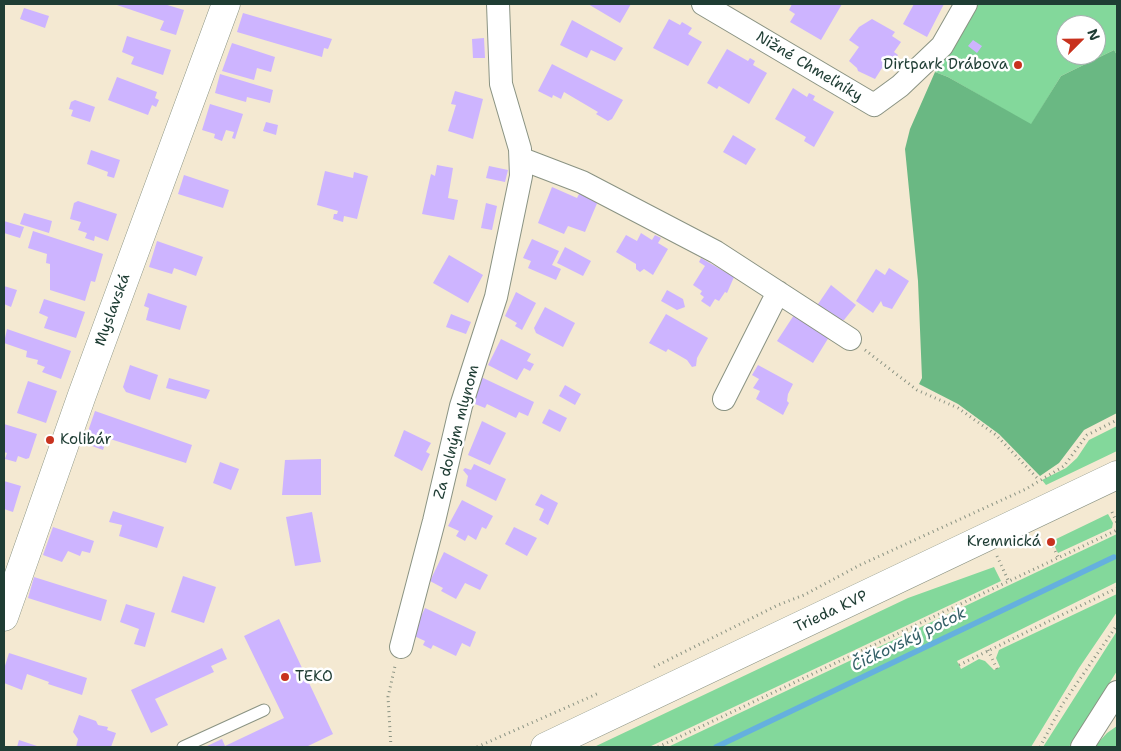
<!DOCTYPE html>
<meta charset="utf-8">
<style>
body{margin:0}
#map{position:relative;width:1121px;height:751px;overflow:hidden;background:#f4e9d2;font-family:"Shantell Sans",sans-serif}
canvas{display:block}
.frame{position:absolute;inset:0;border:5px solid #1f3d34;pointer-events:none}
.north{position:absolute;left:1056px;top:15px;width:50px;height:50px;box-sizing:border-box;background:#fff;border:1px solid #a5b1ae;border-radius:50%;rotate:67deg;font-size:14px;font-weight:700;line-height:20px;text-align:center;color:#1f3d34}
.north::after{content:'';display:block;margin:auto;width:18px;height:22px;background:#c8321e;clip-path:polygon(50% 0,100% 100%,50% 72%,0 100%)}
</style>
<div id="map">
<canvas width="1121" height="751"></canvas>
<div class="frame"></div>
<div class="north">N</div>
</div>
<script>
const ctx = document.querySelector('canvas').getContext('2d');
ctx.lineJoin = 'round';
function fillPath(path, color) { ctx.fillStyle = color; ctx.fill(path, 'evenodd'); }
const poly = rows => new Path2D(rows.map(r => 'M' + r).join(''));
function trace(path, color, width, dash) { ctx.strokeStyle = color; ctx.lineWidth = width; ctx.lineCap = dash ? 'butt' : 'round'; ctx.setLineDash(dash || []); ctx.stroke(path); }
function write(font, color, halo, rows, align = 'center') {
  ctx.font = font + ' "Shantell Sans",sans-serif'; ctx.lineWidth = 5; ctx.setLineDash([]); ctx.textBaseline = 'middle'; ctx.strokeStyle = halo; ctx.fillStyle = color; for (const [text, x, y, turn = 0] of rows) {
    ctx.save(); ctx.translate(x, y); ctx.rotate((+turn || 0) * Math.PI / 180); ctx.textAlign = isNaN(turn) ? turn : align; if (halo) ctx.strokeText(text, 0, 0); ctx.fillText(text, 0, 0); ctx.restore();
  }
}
fillPath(poly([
 [975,4,1117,4,1117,55,1114,50,1061,76,1031,125,948,77,935,72],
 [1066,25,1096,25,1096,55,1066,55],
 [1117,426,1117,451,1046,485,1042,480,1066,468,1077,458,1089,440],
 [1108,514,1113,523,1112,528,1058,553,1052,541],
 [1117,534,1117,582,957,661,961,669,979,659,985,661,994,670,1000,667,996,658,999,650,1117,594,1117,612,1079,668,1031,747,668,747],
 [994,567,1001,581,649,747,594,747,908,598],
 [1117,631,1117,671,1069,747,1043,747],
 [1117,726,1117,747,1094,747,1107,733]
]), '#83d89b');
fillPath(poly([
 [1114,50,1117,55,1117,413,1084,430,1059,463,1040,476,999,434,958,404,919,384,922,378,918,281,905,149,910,129,935,72,948,77,1031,124,1061,76]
]), '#6ab883');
trace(poly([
 [716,747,1114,557]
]), '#65b0de', 5.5);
fillPath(poly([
 [114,4,164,4,184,10,176,35,160,30,164,21],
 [588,4,631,4,620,23],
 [792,4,842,4,821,40,790,22,795,14,789,10],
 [914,4,944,4,927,37,903,24],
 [24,8,49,16,45,28,20,19],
 [243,13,332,39,328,49,324,48,322,57,237,32],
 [669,19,680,25,682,22,692,28,688,34,702,42,688,66,653,48],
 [872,19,895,32,892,36,901,42,894,52,898,55,887,71,882,68,875,79,858,71,857,68,849,61,859,47,849,40,859,27],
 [572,20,623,48,615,61,591,50,587,58,560,45],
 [127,36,171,50,163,75,131,64,134,57,122,52],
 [484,38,485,58,473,58,472,39],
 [973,40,982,46,977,53,968,46],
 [232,43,275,57,271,72,257,68,254,80,222,71],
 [727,49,748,61,750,58,755,61,753,65,767,73,749,104,719,86,717,89,707,83],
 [552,64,623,100,612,119,608,121,596,114,598,112,564,92,561,99,553,95,552,98,538,91],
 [220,74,273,90,270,103,247,97,246,102,215,93],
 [117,77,157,92,155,98,159,100,156,107,152,105,148,115,108,100],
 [793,88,807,97,809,93,815,96,813,100,834,112,814,147,804,141,806,137,775,119],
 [455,91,483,99,473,139,448,131,456,105,451,104],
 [75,100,95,107,90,122,71,116,73,110,69,109,71,102],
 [210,104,243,114,235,139,232,138,234,132,226,130,222,141,214,138,215,134,202,130],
 [266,122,278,125,276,135,263,131],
 [733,135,756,149,746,165,723,152],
 [91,150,120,160,114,178,107,176,108,172,87,164],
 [437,165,453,168,448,198,458,200,454,220,422,214,431,174,435,176],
 [489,166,508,170,505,182,486,178],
 [325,171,353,178,354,172,368,176,357,219,344,216,343,222,333,219,334,214,337,214,338,211,317,205],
 [184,175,229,190,223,208,178,194],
 [552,187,577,198,580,192,598,201,585,232,568,226,564,234,538,223],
 [78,201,117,214,108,241,95,236,94,241,85,238,87,233,78,230,81,222,70,219,74,203],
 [486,203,497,206,492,230,481,228],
 [24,213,52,221,49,233,20,224],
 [4,221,24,227,20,238,4,233],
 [33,231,103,254,95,282,91,281,85,301,50,290,50,264,46,263,47,254,28,248],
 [641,233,652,240,655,235,661,238,658,243,668,249,653,275,644,269,640,272,636,269,636,264,616,252,626,235,637,241],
 [532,239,559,251,552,265,561,269,556,280,528,268,531,261,523,258],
 [157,241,203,257,196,276,174,268,172,274,149,267],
 [565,247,591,261,583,276,557,263],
 [449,255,483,275,468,303,433,283],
 [701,258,734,277,727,293,725,292,719,301,715,299,710,307,701,301,704,297,700,294,702,291,693,285,705,266,699,262],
 [889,268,909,281,892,309,883,306,881,301,873,313,856,301,876,269,885,275],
 [831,285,856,305,844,320,838,321,816,307],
 [4,286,17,290,11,307,4,304],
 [667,290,683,299,685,307,677,310,661,301],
 [516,292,536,303,522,330,515,326,517,323,505,316],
 [148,293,187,306,180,330,146,320,149,308,144,306],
 [44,299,85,312,76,338,44,328,48,317,39,313],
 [545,307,575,323,563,347,536,333,534,328],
 [451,314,471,322,466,334,446,327],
 [666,314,708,338,697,358,696,366,692,367,687,360,668,349,666,352,649,343],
 [794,315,829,337,813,363,777,341],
 [7,329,71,351,61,379,42,372,45,367,37,364,38,360,26,357,27,351,4,343],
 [501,339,531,354,527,361,534,364,530,371,524,368,517,380,488,365],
 [130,365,158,375,150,400,126,392,123,387],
 [758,365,793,384,788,394,787,401,789,403,783,415,756,399,760,391,753,388,759,379,752,375],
 [481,377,534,402,528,416,519,412,516,418,487,404,485,408,470,402],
 [169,378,210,390,206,399,166,388],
 [28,381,57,391,46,423,17,413],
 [565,385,581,394,575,405,559,396],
 [549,409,567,418,560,432,542,423],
 [95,411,192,445,186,463,107,438,103,450,84,443],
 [482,421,506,433,490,465,468,455],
 [4,424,37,434,29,458,26,459,18,456,16,462,5,459,7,453,4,452],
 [404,430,431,443,426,452,430,454,422,471,394,456],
 [321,459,321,495,282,495,285,460],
 [220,462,239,469,231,490,213,483],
 [474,464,506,479,496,501,466,486,468,476,463,470,465,468,471,470],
 [4,481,21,486,13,512,4,509],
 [541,494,558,503,548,525,539,520,544,509,535,505],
 [462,500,493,516,486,529,482,527,476,540,468,535,465,541,456,536,459,531,448,526],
 [113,511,164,527,157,548,119,536,122,525,109,522],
 [312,512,321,562,295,566,286,517],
 [53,527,94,541,90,553,82,551,80,556,68,551,62,562,43,555],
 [514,527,537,538,527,556,505,544],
 [444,552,488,575,480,590,465,583,456,599,441,591,443,588,430,581],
 [183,576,216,587,204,623,171,612],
 [34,577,107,600,101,621,28,598],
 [126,604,155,613,145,647,134,644,139,629,120,622],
 [425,608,476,632,470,647,462,643,456,656,433,645,431,649,423,645,425,641,412,635],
 [279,619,333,734,306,747,205,747,222,739,225,746,284,718,244,636],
 [222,648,227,659,211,666,214,672,155,699,168,725,151,733,131,690],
 [9,653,87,678,82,695,48,684,49,682,27,674,22,690,4,683,4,669],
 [79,715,96,721,98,725,108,727,107,730,116,733,111,747,76,747,78,739,73,732],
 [19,740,40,747,17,747]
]), '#cdb4ff');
const lane = poly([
 [183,747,264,710]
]);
const street = poly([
 [703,4,874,105,900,86,942,46,966,4],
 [522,159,582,182,716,252,850,339],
 [724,399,778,292],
 [401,647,434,521,461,406,496,297,521,176,520,149,501,84,498,4],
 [1082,747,1117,692]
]);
const secondary = poly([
 [4,617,82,395,226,4],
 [545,747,1117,475]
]);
trace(lane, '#8a9383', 13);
trace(street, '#8a9383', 24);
trace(secondary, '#8a9383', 29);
trace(poly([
 [865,350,917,390,958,408,996,435,1039,480],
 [1112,512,1117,523],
 [1051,542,1058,557],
 [997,556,1008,580],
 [988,650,997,669],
 [959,665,1117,588],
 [654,667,778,605,804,595,860,565,1026,489,1064,466,1087,435,1117,420],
 [391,747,388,697,395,666],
 [477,747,599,693],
 [658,747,1117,530],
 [1040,747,1062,705,1117,625]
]), '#8a9383', 3, [1, 4]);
trace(lane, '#fff', 11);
trace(street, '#fff', 22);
trace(secondary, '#fff', 28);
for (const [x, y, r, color] of [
 [1018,65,5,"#c8321e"],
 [50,440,5,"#c8321e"],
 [1051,542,5,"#c8321e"],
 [285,677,5,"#c8321e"]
]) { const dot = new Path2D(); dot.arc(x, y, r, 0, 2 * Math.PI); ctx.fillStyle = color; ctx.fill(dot); trace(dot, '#fff', 2); }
write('15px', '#1f3d34', '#fff', [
 ["Dirtpark Drábova",1008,65],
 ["Kolibár",60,440,"left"],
 ["Kremnická",1041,542],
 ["TEKO",295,677,"left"]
], 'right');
write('15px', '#1f3d34', '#fff', [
 ["Nižné Chmeľníky",809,67,31],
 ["Myslavská",113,310,-70],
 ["Za dolným mlynom",457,432,-75],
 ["Trieda KVP",831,612,-25]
]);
write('italic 16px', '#346067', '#fff', [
 ["Čičkovský potok",909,640,-26]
]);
</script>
